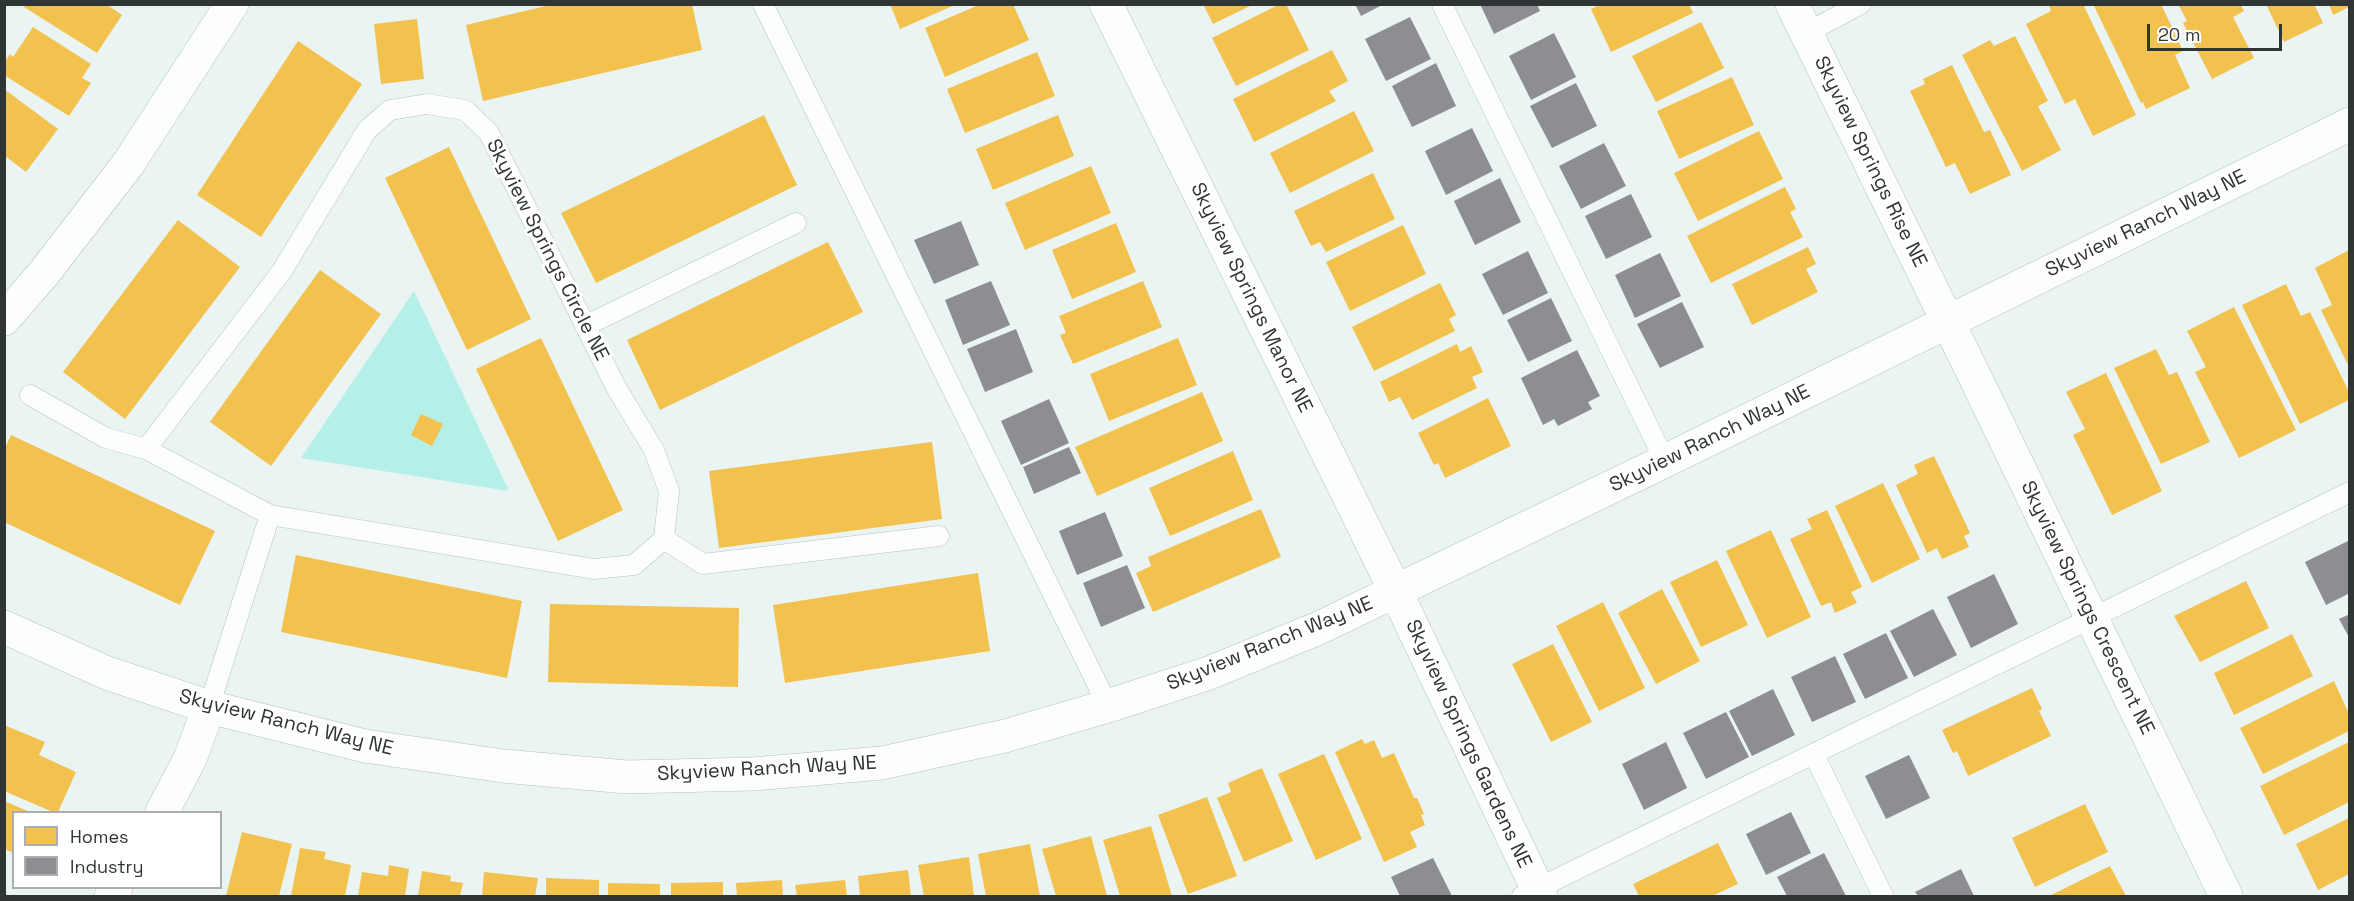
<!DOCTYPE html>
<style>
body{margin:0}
#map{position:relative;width:2354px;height:901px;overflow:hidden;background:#eaf4f2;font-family:"Space Grotesk",sans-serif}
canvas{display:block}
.frame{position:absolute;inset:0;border:6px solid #2f3534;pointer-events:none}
.legend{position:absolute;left:12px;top:811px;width:210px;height:78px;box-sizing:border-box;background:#fff;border:2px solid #acaeae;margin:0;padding:8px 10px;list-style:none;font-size:18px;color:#2f3534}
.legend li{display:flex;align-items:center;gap:12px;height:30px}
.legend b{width:30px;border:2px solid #acaeae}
.scale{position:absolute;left:2147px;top:24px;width:135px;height:27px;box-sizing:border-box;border:3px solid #2f3534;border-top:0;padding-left:8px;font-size:18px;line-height:21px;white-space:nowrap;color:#2f3534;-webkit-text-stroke:4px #fff;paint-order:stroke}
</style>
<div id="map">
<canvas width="2354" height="901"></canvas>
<div class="frame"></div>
<ul class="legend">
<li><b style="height:16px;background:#f2c14e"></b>Homes</li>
<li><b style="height:16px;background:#8d8d92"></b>Industry</li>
</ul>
<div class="scale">20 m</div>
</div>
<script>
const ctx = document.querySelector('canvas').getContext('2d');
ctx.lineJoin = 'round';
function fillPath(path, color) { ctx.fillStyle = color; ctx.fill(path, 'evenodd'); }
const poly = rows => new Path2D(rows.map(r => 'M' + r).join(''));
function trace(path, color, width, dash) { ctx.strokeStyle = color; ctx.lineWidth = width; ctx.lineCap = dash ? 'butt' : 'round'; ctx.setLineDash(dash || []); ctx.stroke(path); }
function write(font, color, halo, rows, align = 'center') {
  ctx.font = font + ' "Space Grotesk",sans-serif'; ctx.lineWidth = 6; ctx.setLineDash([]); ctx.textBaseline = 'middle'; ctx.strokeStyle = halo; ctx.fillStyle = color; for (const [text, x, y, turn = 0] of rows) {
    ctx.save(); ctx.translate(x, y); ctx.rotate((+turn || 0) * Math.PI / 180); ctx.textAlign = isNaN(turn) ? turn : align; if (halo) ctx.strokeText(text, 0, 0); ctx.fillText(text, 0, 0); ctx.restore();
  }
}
fillPath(poly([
 [414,291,509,491,301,458]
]), '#b5f0e8');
fillPath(poly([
 [25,4,106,4,122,15,97,53,24,7],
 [554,4,692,4,702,50,483,101,466,25],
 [890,4,957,4,900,29],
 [981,4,1013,4,1029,40,945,77,925,28],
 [1203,4,1254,4,1213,24],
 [1280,4,1286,4,1309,50,1236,86,1212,38],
 [1601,4,1689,4,1693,13,1611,52,1591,9],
 [2051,4,2083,4,2136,115,2093,136,2075,99,2065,104,2026,24,2051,11,2049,6],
 [2093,4,2161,4,2183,51,2175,55,2190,88,2146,109,2143,102,2141,103],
 [2178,4,2240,4,2244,11,2233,17,2254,58,2212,79,2183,23,2187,21],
 [2266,4,2314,4,2323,23,2284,42],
 [2329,4,2349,4,2349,7,2333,15],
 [417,19,424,79,381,84,374,24],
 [1701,22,1724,68,1656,102,1632,56],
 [33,27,91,64,82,78,91,83,69,116,4,75,4,63,10,54,13,57],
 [2015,36,2048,101,2038,106,2061,150,2022,171,1962,55,1990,40,1994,46],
 [298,41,362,84,261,237,197,195],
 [1332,50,1348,81,1329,91,1336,101,1254,142,1233,99],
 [1037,52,1055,96,965,133,947,89],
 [1952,65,1984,132,1990,130,2011,175,1970,194,1955,163,1946,167,1910,91,1925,84,1923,79],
 [1732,77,1754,125,1679,159,1657,111],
 [4,89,58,129,26,172,4,155],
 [1354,111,1374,151,1290,193,1270,153],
 [764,115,797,185,596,283,561,213],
 [1058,115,1074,156,993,190,976,149],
 [1759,131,1783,179,1698,221,1674,173],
 [449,147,531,319,467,350,385,178],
 [1091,166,1111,213,1025,250,1005,203],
 [1373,173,1395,219,1326,252,1320,242,1311,246,1294,211],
 [1785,187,1796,209,1790,212,1803,237,1711,283,1687,236],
 [178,220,240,267,125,419,63,372],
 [1116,223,1136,272,1072,299,1052,250],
 [1403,225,1426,274,1350,311,1326,262],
 [828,242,863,312,660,410,627,340],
 [1808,247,1816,264,1806,269,1818,292,1752,325,1732,284],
 [2349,250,2349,367,2321,310,2332,305,2315,268],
 [320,270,381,314,271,466,210,422],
 [1143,281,1162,327,1073,364,1060,335,1066,333,1059,316],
 [1440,283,1456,315,1449,319,1455,331,1374,371,1352,327],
 [2286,284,2301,316,2310,312,2349,392,2349,400,2300,424,2242,305],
 [2234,307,2296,430,2239,458,2195,372,2206,367,2187,331],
 [541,338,623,510,558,541,476,369],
 [1178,338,1197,385,1109,421,1090,374],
 [1457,344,1460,352,1471,346,1483,372,1472,377,1477,388,1412,420,1400,397,1389,402,1380,382],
 [2156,349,2169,375,2177,372,2210,442,2161,464,2114,368],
 [2106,373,2162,491,2112,515,2073,435,2085,429,2066,392],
 [1202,392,1223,441,1097,496,1075,447],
 [1488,398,1511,446,1445,478,1438,463,1434,465,1418,433],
 [421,414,443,424,432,446,411,435],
 [11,435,215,531,180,605,4,522,4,450],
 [932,442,942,519,719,548,709,471],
 [1233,451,1253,500,1170,536,1149,488],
 [1934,456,1970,533,1964,536,1969,547,1942,559,1937,548,1927,553,1896,485,1918,474,1914,465],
 [1883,483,1920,559,1872,583,1835,506],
 [1261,509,1281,557,1153,612,1136,573,1151,566,1148,557],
 [1827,510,1862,587,1851,592,1857,603,1835,613,1831,602,1821,606,1790,539,1812,529,1807,519],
 [1771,530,1811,617,1767,638,1726,551],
 [296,555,522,601,507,678,281,632],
 [1717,560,1748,625,1701,647,1670,582],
 [978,573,990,651,785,683,773,605],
 [2246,581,2269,628,2200,662,2174,616],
 [1662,589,1700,661,1656,684,1618,613],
 [1603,602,1645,688,1599,711,1556,626],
 [550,604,739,608,738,687,548,682],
 [2292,634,2313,676,2234,715,2214,673],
 [1553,644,1592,722,1551,742,1512,664],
 [2334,681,2349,714,2349,731,2263,774,2240,728],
 [2032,688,2042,709,2039,711,2051,736,1968,776,1957,751,1953,753,1942,730],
 [4,725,45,742,39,755,76,772,58,812,53,812,4,791],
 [1362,739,1365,744,1374,740,1382,758,1394,753,1414,798,1417,798,1424,814,1421,815,1425,825,1410,832,1417,847,1384,862,1335,752],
 [2349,742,2349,802,2284,835,2260,786],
 [1324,754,1362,839,1316,860,1278,774],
 [1262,768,1293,841,1244,862,1217,798,1231,792,1228,783],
 [1207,797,1237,876,1188,894,1158,815],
 [4,801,30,812,14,812,14,853,4,849],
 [2085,804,2108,852,2035,887,2012,838],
 [2349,818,2349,874,2318,890,2296,844],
 [1151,826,1172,896,1120,896,1103,840],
 [242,832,292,844,279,896,226,896],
 [1091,836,1107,896,1056,896,1042,849],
 [1718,843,1738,884,1712,896,1639,896,1633,884],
 [1030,844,1040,896,986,896,978,854],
 [300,848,326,852,324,859,351,865,345,896,291,896],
 [969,857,974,896,924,896,918,865],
 [389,865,409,869,405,896,358,896,362,872,388,876],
 [2110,866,2126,896,2049,896],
 [908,870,911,896,860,896,858,876],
 [422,871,451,876,450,881,463,883,460,896,418,896],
 [484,872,538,878,535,896,482,896],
 [546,878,599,880,599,896,546,896],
 [782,880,783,896,737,896,736,883],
 [845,880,847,896,797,896,795,885],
 [723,882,723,896,671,896,671,883],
 [608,883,660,884,660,896,608,896]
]), '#f2c14e');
fillPath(poly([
 [1355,4,1384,4,1361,16],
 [1480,4,1537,4,1540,11,1494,34],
 [1410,17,1431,59,1386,81,1365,39],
 [1554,33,1576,77,1531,100,1509,56],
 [1436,63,1456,106,1412,127,1392,86],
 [1576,83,1597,126,1552,148,1530,106],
 [1472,128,1493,171,1446,195,1425,151],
 [1604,143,1626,186,1581,209,1559,166],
 [1500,178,1521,222,1475,245,1454,201],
 [1631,194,1652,237,1606,259,1585,216],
 [961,221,979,265,934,284,914,240],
 [1528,251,1548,293,1503,315,1482,274],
 [1660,253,1681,296,1635,318,1615,275],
 [991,281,1010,325,963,345,945,300],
 [1551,298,1572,341,1528,362,1507,320],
 [1682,302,1704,347,1660,368,1637,324],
 [1016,329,1033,372,985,392,967,349],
 [1577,350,1600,396,1588,402,1592,409,1558,426,1554,419,1543,425,1521,378],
 [1049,399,1069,443,1021,465,1001,421],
 [1069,447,1081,473,1034,494,1023,467],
 [1105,512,1123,556,1077,575,1059,531],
 [2350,540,2350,593,2326,605,2305,562],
 [1127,565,1145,608,1101,627,1083,583],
 [1994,574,2018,624,1971,648,1947,597],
 [1933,609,1957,655,1914,677,1890,631],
 [2350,614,2350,639,2339,619],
 [1886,633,1908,678,1865,699,1843,654],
 [1835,656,1856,702,1812,722,1791,677],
 [1773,689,1795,735,1752,756,1729,711],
 [1726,712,1749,757,1706,779,1683,733],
 [1666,742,1687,788,1644,810,1622,764],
 [1909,755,1930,798,1886,819,1865,776],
 [1791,812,1811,853,1766,875,1746,834],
 [1824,853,1846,896,1787,896,1777,877],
 [1433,858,1452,896,1400,896,1391,877],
 [1961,869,1974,896,1918,896,1915,892]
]), '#8d8d92');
const lane = poly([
 [763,4,1108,706],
 [1442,4,1665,461],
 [1806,33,1861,4],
 [585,326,796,223],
 [30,395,106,438,146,449],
 [664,539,703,564,939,536],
 [209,707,270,515,594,569,634,565,664,539,669,491,654,450,617,389,489,133,465,110,427,104,390,110,367,130,282,271,146,449,270,515],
 [1814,755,1883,896],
 [1522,896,2350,492]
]);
const street = poly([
 [1106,4,1396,592,1541,896],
 [1792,4,1975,377,2226,896],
 [4,319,44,273,128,164,232,4],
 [4,627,107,673,209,707,365,746,503,766,627,777,753,774,882,763,1005,736,1108,706,1209,673,1319,628,1665,461,2350,124],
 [162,812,190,759,209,707],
 [111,896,116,888]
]);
trace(lane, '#bac1c0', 21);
trace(street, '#bac1c0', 34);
trace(lane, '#fcfdfd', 20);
trace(street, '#fcfdfd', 33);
write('20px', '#2f3534', '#fff', [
 ["Skyview Springs Rise NE",1870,162,64],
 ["Skyview Ranch Way NE",2146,224,-26],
 ["Skyview Springs Circle NE",547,250,63],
 ["Skyview Springs Manor NE",1251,298,64],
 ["Skyview Ranch Way NE",1710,439,-26],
 ["Skyview Springs Crescent NE",2087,608,64],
 ["Skyview Ranch Way NE",1270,644,-22],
 ["Skyview Ranch Way NE",286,723,14],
 ["Skyview Springs Gardens NE",1468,744,65],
 ["Skyview Ranch Way NE",767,769,-3]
]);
</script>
